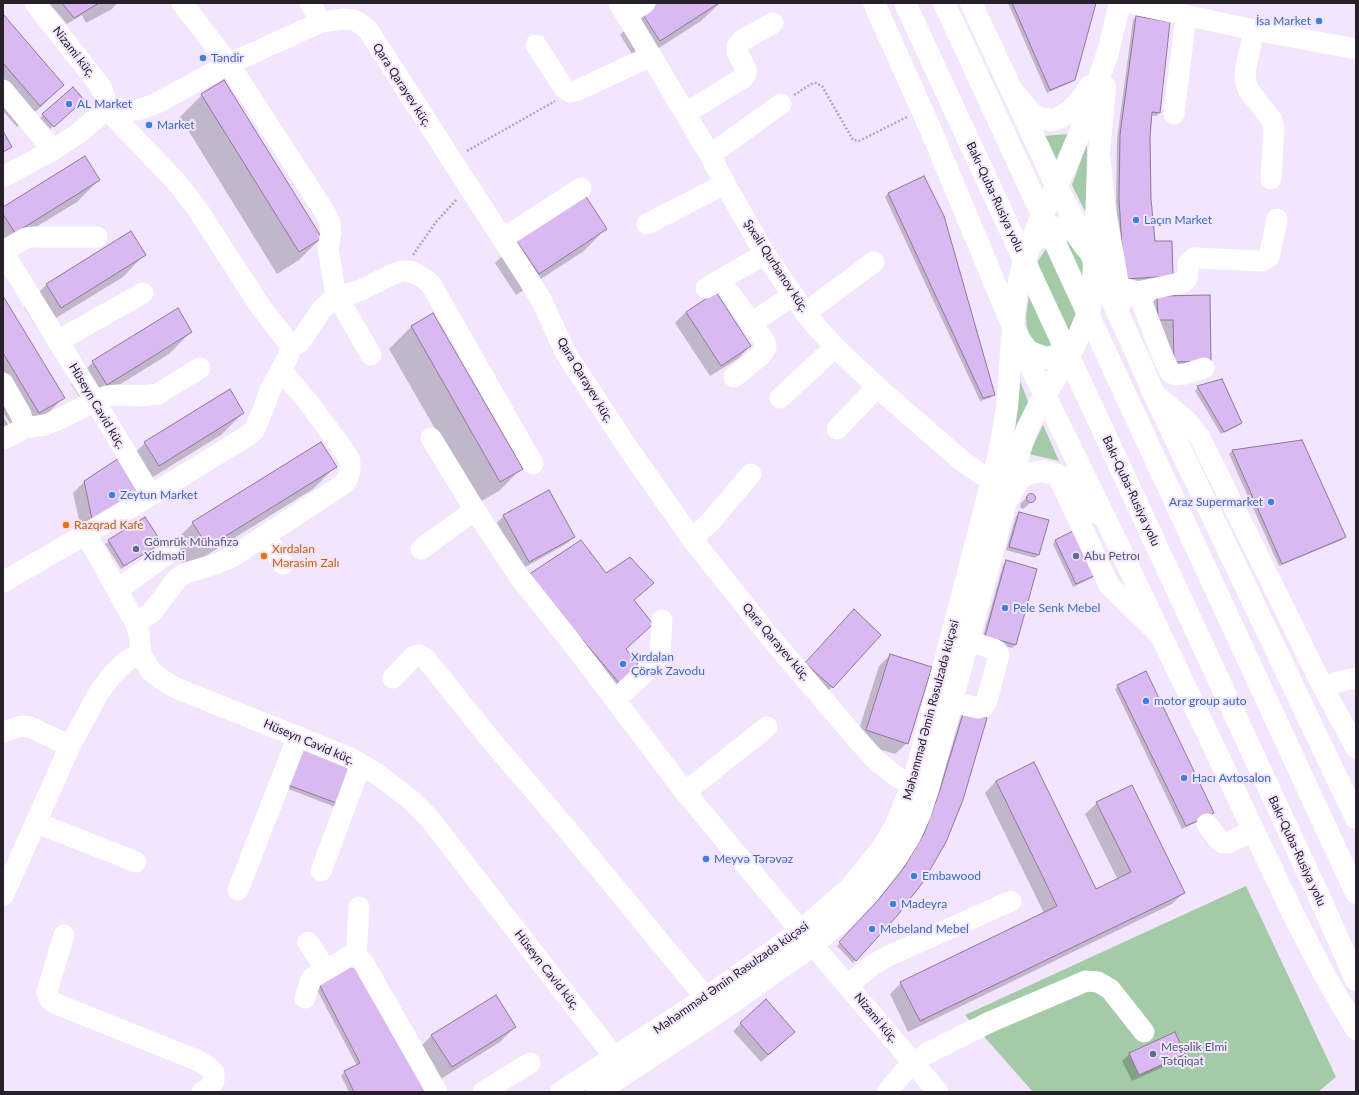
<!DOCTYPE html>
<meta charset="utf-8">
<style>
body{margin:0}
#map{position:relative;width:1359px;height:1095px;overflow:hidden;background:#f3e5fd;font-family:Lato,sans-serif}
canvas{display:block}
.frame{position:absolute;inset:0;border:4px solid #27202b;pointer-events:none}
</style>
<div id="map">
<canvas width="1359" height="1095"></canvas>
<div class="frame"></div>
</div>
<script>
const ctx = document.querySelector('canvas').getContext('2d');
ctx.lineJoin = 'round';
function fillPath(path, color) { ctx.fillStyle = color; ctx.fill(path, 'evenodd'); }
const poly = rows => new Path2D(rows.map(r => 'M' + r).join(''));
function trace(path, color, width, dash) { ctx.strokeStyle = color; ctx.lineWidth = width; ctx.lineCap = dash ? 'butt' : 'round'; ctx.setLineDash(dash || []); ctx.stroke(path); }
function write(font, color, halo, rows, align = 'center') {
  ctx.font = font + ' Lato,sans-serif'; ctx.lineWidth = 4; ctx.setLineDash([]); ctx.textBaseline = 'middle'; ctx.strokeStyle = halo; ctx.fillStyle = color; for (const [text, x, y, turn = 0] of rows) {
    ctx.save(); ctx.translate(x, y); ctx.rotate((+turn || 0) * Math.PI / 180); ctx.textAlign = isNaN(turn) ? turn : align; if (halo) ctx.strokeText(text, 0, 0); ctx.fillText(text, 0, 0); ctx.restore();
  }
}
fillPath(poly([
 [1069,134,1057,163,1043,136],
 [1087,144,1086,213,1072,185],
 [1066,241,1073,245,1080,254,1083,264,1084,276,1081,301,1072,326,1064,338,1050,347,1042,347,1034,344,1030,336,1027,327,1026,317,1030,287,1036,264,1047,247],
 [1020,381,1029,404,1015,432],
 [1043,425,1059,461,1029,454],
 [1246,886,1336,1077,1318,1092,1033,1092,965,1015]
]), '#a3cba8');
fillPath(poly([
 [49,3,117,3,112,9,86,23,82,15,67,24],
 [657,3,720,3,701,21,637,62,620,35,642,13],
 [1008,3,1095,3,1074,79,1070,83,1047,93],
 [3,16,63,85,41,107,17,127,3,111],
 [1136,17,1159,113,1156,116,1151,115,1149,137,1150,199,1154,242,1169,279,1121,282,1116,203,1117,139,1133,20],
 [202,95,321,238,299,260,277,274,180,117],
 [79,103,50,129,40,118,43,115],
 [99,180,77,202,3,247,3,208],
 [888,193,994,394,990,398,980,401,885,197],
 [606,228,584,251,516,295,495,263,517,241],
 [145,254,123,277,38,329,24,307,47,284],
 [715,293,750,346,739,358,710,376,675,323,686,312],
 [1158,297,1210,361,1163,373,1147,308],
 [3,298,63,398,41,420,17,435,3,412],
 [433,315,521,469,499,491,478,503,389,349,411,327],
 [191,332,169,354,85,406,71,384,93,362],
 [1198,387,1241,423,1238,426,1221,434,1195,391],
 [243,413,221,435,135,488,81,529,73,493,84,482,122,466,145,443],
 [3,416,9,426,3,432],
 [1302,441,1345,537,1342,540,1279,566,1229,454,1232,451],
 [335,467,313,489,186,568,171,545,193,523],
 [1032,495,1034,498,1027,506,1023,509,1020,507,1021,503,1028,496],
 [1019,513,1038,555,1035,558,1006,550,1016,516],
 [504,515,574,537,566,544,522,569,497,523],
 [145,518,160,543,121,569,105,544],
 [1056,540,1095,575,1092,578,1073,587,1053,544],
 [1006,561,1015,645,1012,648,982,640,1003,565],
 [606,575,632,601,625,649,639,667,616,687,526,579],
 [843,622,832,687,821,698,795,674],
 [890,655,907,743,895,754,855,742,879,666],
 [1118,686,1213,812,1210,816,1182,829,1115,689],
 [964,712,962,799,853,963,837,946,876,904,900,873,920,838,936,798,961,716],
 [299,753,352,769,335,807,286,788],
 [996,781,1096,891,1118,880,1085,814,1097,803,1183,893,1172,904,908,1032,890,994,901,983,1044,913,985,793],
 [318,983,425,1092,349,1092,341,1076,344,1072,357,1066,315,986],
 [766,1001,787,1039,761,1062,733,1031],
 [515,1027,500,1042,436,1082,417,1050,432,1035],
 [1130,1053,1184,1054,1177,1061,1132,1081,1122,1061]
]), '#0003');
const building = poly([
 [62,3,99,3,74,18,62,3],
 [655,3,719,3,660,41,641,12,655,3],
 [1012,3,1096,3,1075,80,1050,90,1012,3],
 [3,14,64,85,40,106,3,63,3,14],
 [1136,16,1170,22,1160,113,1152,112,1150,137,1151,199,1155,241,1172,241,1173,276,1124,279,1119,199,1120,135,1136,16],
 [224,80,322,238,299,252,201,94,224,80],
 [73,87,84,100,54,127,42,114,73,87],
 [3,131,12,147,3,152,3,131],
 [85,156,100,180,15,233,3,214,3,207,85,156],
 [924,176,944,216,995,395,983,398,888,193,924,176],
 [585,195,607,229,539,274,516,240,585,195],
 [131,231,146,255,61,308,46,284,131,231],
 [716,292,751,346,721,366,686,312,716,292],
 [1210,295,1211,361,1174,362,1173,320,1158,320,1157,296,1210,295],
 [3,296,65,398,39,413,3,353,3,296],
 [178,308,192,332,107,385,92,361,178,308],
 [433,313,523,469,500,482,411,326,433,313],
 [1222,379,1242,423,1224,432,1197,386,1222,379],
 [230,389,244,413,159,466,144,442,230,389],
 [1302,440,1346,537,1282,564,1232,450,1302,440],
 [321,442,337,467,208,547,192,522,321,442],
 [119,458,138,491,92,519,84,481,119,458],
 [549,490,575,537,529,562,503,515,549,490],
 '1026.5 498a4.5 4.5 0 1 1 9 0a4.5 4.5 0 1 1-9 0Z',
 [1019,512,1049,520,1039,555,1009,547,1019,512],
 [145,517,162,543,124,566,108,540,145,517],
 [1075,530,1096,575,1076,584,1055,540,1075,530],
 [581,540,606,573,630,557,654,583,634,600,653,624,626,649,640,667,620,684,528,575,581,540],
 [1006,560,1037,569,1016,645,985,636,1006,560],
 [854,609,881,635,833,688,805,663,854,609],
 [890,654,932,667,908,744,866,730,890,654],
 [1146,671,1214,813,1186,826,1117,685,1146,671],
 [964,711,987,718,963,800,946,842,923,882,897,916,856,961,839,942,879,899,903,869,924,834,939,793,964,711],
 [302,749,353,768,339,804,288,785,302,749],
 [1034,762,1096,889,1131,872,1096,802,1132,785,1185,893,920,1021,900,982,1057,906,996,781,1034,762],
 [358,961,426,1092,354,1092,344,1071,360,1063,318,982,358,961],
 [496,995,516,1027,452,1067,431,1035,496,995],
 [766,999,795,1032,768,1055,740,1023,766,999],
 [1175,1032,1185,1054,1139,1075,1129,1053,1175,1032]
]);
fillPath(building, '#dab8f1');
trace(building, '#8b7b96', 1);
trace(poly([
 [794,95,811,84,816,83,822,86,853,140,859,141,907,117],
 [467,151,555,101],
 [413,255,436,222,457,199]
]), '#b3a7bb', 2.5, [2, 2]);
trace(poly([
 [182,3,229,64,326,214,330,223,331,233,328,248,336,297,340,301,371,355],
 [310,3,321,22],
 [619,3,651,56,710,155,725,184,765,254,795,298,814,324,835,347,877,387,962,461,981,474,993,478],
 [1130,3,1254,30,1356,49],
 [626,15,645,3],
 [1254,30,1246,67,1245,79,1248,89,1272,120,1274,128,1271,179],
 [536,45,564,88,570,92,576,91,651,56],
 [3,90,53,150],
 [104,106,126,110,138,110,157,103,229,64,321,22,344,19,354,20,361,24,368,30,529,280,542,301,564,350,576,369,628,448,692,539,770,637,856,738,875,759,888,770,897,777,913,784],
 [104,106,179,185,198,210,260,306,288,342,290,348,288,357,270,390,263,410,254,430,249,435,151,495],
 [686,113,743,78,746,74,746,69,737,52,737,46,741,41,773,23],
 [1174,114,1186,16],
 [710,155,781,104],
 [3,177,53,150,79,133,100,115,104,106,105,98,101,87,35,3],
 [647,224,725,184],
 [502,239,581,188],
 [3,251,26,238,34,237,97,237],
 [3,252,95,401,151,495,86,534,3,582],
 [1119,287,1138,292,1184,282,1188,277,1188,263,1194,258,1262,261,1269,257,1277,219],
 [706,288,765,254],
 [1138,292,1160,350,1170,372,1176,375,1185,374,1204,368],
 [730,293,765,342,766,347,761,355,734,377],
 [805,313,874,262],
 [752,323,793,295],
 [58,341,143,293],
 [290,348,300,342,322,309,336,297,359,291,393,274,402,271,410,271,418,275,425,279,432,286,533,464],
 [3,383,21,415,25,428],
 [1154,394,1187,421,1199,436,1324,689,1356,748],
 [780,398,835,347],
 [837,429,877,387],
 [431,438,475,510,518,575,572,643,685,792,801,931,938,1092],
 [3,439,25,428,45,425,55,421,95,401,107,396,119,395,139,396,158,394,200,368],
 [1057,474,1109,585,1160,635],
 [86,534,136,624,139,634,141,654,150,670,161,679,176,688,348,757,361,764,380,776,411,800,429,818,615,1058],
 [265,535,283,564],
 [692,539,711,521,751,474],
 [421,549,475,510],
 [117,590,170,552],
 [136,624,152,612,178,578,186,573,216,564,232,557,342,485,347,480,350,470,350,461,345,452,309,403,281,370],
 [393,678,414,656,419,655,426,659,486,734,571,834,706,998],
 [1324,689,1337,682,1356,678],
 [615,700,654,664,660,654,662,620],
 [952,702,978,708,983,707,987,700,999,655,997,651,994,649,968,641],
 [3,732,21,726,30,727,70,746],
 [685,792,767,727],
 [37,823,136,862],
 [1207,824,1218,839,1223,843,1228,843,1254,830],
 [321,871,361,764],
 [238,890,298,736],
 [3,896,70,746,98,694,111,676,121,666,128,660,141,654],
 [64,935,47,992,50,1000,54,1003,199,1061,210,1068,214,1073,214,1081,209,1088,202,1092],
 [308,942,326,970],
 [356,957,359,907],
 [848,985,874,964,886,957,1011,901],
 [305,998,309,985,312,978,348,957,356,957,363,962,437,1092],
 [483,1092,530,1063],
 [887,1092,903,1073,926,1054,990,1022,1086,981,1098,982,1110,989,1144,1032]
]), '#fff', 21);
trace(poly([
 [1017,96,1029,111,1038,118,1053,120,1061,117,1070,111,1080,101,1090,86],
 [1035,241,1042,233,1049,229,1061,227,1074,231,1086,248],
 [1017,336,1028,351,1045,358,1059,355,1068,349,1075,341],
 [1010,496,1019,480,1027,474,1043,471,1051,473,1065,478,1072,483,1099,514],
 [561,1092,706,998,801,931,851,887,883,847,895,827,913,784,999,454,1007,407,1014,314,1016,296,1023,264,1037,227,1065,168,1081,130,1108,52,1120,3],
 [597,1092,717,1013,813,945,849,914,864,898,897,857,910,836,920,814,928,789,1020,450,1027,429,1038,407,1074,347,1090,308,1093,283,1099,153,1105,87]
]), '#fff', 22);
trace(poly([
 [874,3,930,128,1013,327,1030,365,1110,528,1295,918,1325,976,1356,1029],
 [905,3,1323,905,1356,980],
 [944,3,1356,893],
 [971,3,1057,187,1081,233,1133,346,1154,394,1356,818],
 [1099,153,1105,210,1121,302]
]), '#fff', 22);
for (const [x, y, r, color] of [
 [1319,21,4,"#3f7fe0"],
 [203,58,4,"#3f7fe0"],
 [69,104,4,"#3f7fe0"],
 [149,125,4,"#3f7fe0"],
 [1136,220,4,"#3f7fe0"],
 [112,495,4,"#3f7fe0"],
 [1271,502,4,"#3f7fe0"],
 [66,525,4,"#e8710a"],
 [136,549,4,"#5c6f8a"],
 [264,556,4,"#e8710a"],
 [1076,556,4,"#5c6f8a"],
 [1005,608,4,"#3f7fe0"],
 [623,664,4,"#3f7fe0"],
 [1146,701,4,"#3f7fe0"],
 [1184,778,4,"#3f7fe0"],
 [706,859,4,"#3f7fe0"],
 [914,876,4,"#3f7fe0"],
 [893,904,4,"#3f7fe0"],
 [872,929,4,"#3f7fe0"],
 [1153,1054,4,"#5c6f8a"]
]) { const dot = new Path2D(); dot.arc(x, y, r, 0, 2 * Math.PI); ctx.fillStyle = color; ctx.fill(dot); trace(dot, '#f3e5fd', 1.5); }
write('12px', '#366cbe', '#f3e5fd', [
 ["İsa Market",1311,21,"right"],
 ["Təndir",211,58],
 ["AL Market",77,104],
 ["Market",157,125],
 ["Laçın Market",1144,220],
 ["Zeytun Market",120,495],
 ["Araz Supermarket",1263,502,"right"],
 ["Pele Senk Mebel",1013,608],
 ["Xırdalan",631,657],
 ["Çörək Zavodu",631,671],
 ["motor group auto",1154,701],
 ["Hacı Avtosalon",1192,778],
 ["Meyvə Tərəvəz",714,859],
 ["Embawood",922,876],
 ["Madeyra",901,904],
 ["Mebeland Mebel",880,929]
], 'left');
write('12px', '#27202b', '#f3e5fd', [
 ["Nizami küç.",74,52,52],
 ["Qara Qarayev küç.",402,85,57],
 ["Bakı-Quba-Rusiya yolu",995,197,65],
 ["Şıxəli Qurbanov küç.",776,266,57],
 ["Qara Qarayev küç.",585,380,59],
 ["Hüseyn Cavid küç.",97,406,59],
 ["Bakı-Quba-Rusiya yolu",1131,491,65],
 ["Qara Qarayev küç.",776,642,50],
 ["Məhəmməd Əmin Rəsulzadə küçəsi",931,710,-75],
 ["Hüseyn Cavid küç.",309,742,23],
 ["Bakı-Quba-Rusiya yolu",1297,851,65],
 ["Hüseyn Cavid küç.",547,970,52],
 ["Məhəmməd Əmin Rəsulzadə küçəsi",731,978,-35],
 ["Nizami küç.",876,1018,50]
]);
write('12px', '#c56008', '#f3e5fd', [
 ["Razqrad Kafe",74,525],
 ["Xırdalan",272,549],
 ["Mərasim Zalı",272,563]
], 'left');
write('12px', '#4e5e75', '#f3e5fd', [
 ["Gömrük Mühafizə",144,542],
 ["Xidməti",144,556],
 ["Abu Petroı",1084,556],
 ["Meşəlik Elmi",1161,1047],
 ["Tətqiqat",1161,1061]
], 'left');
</script>
